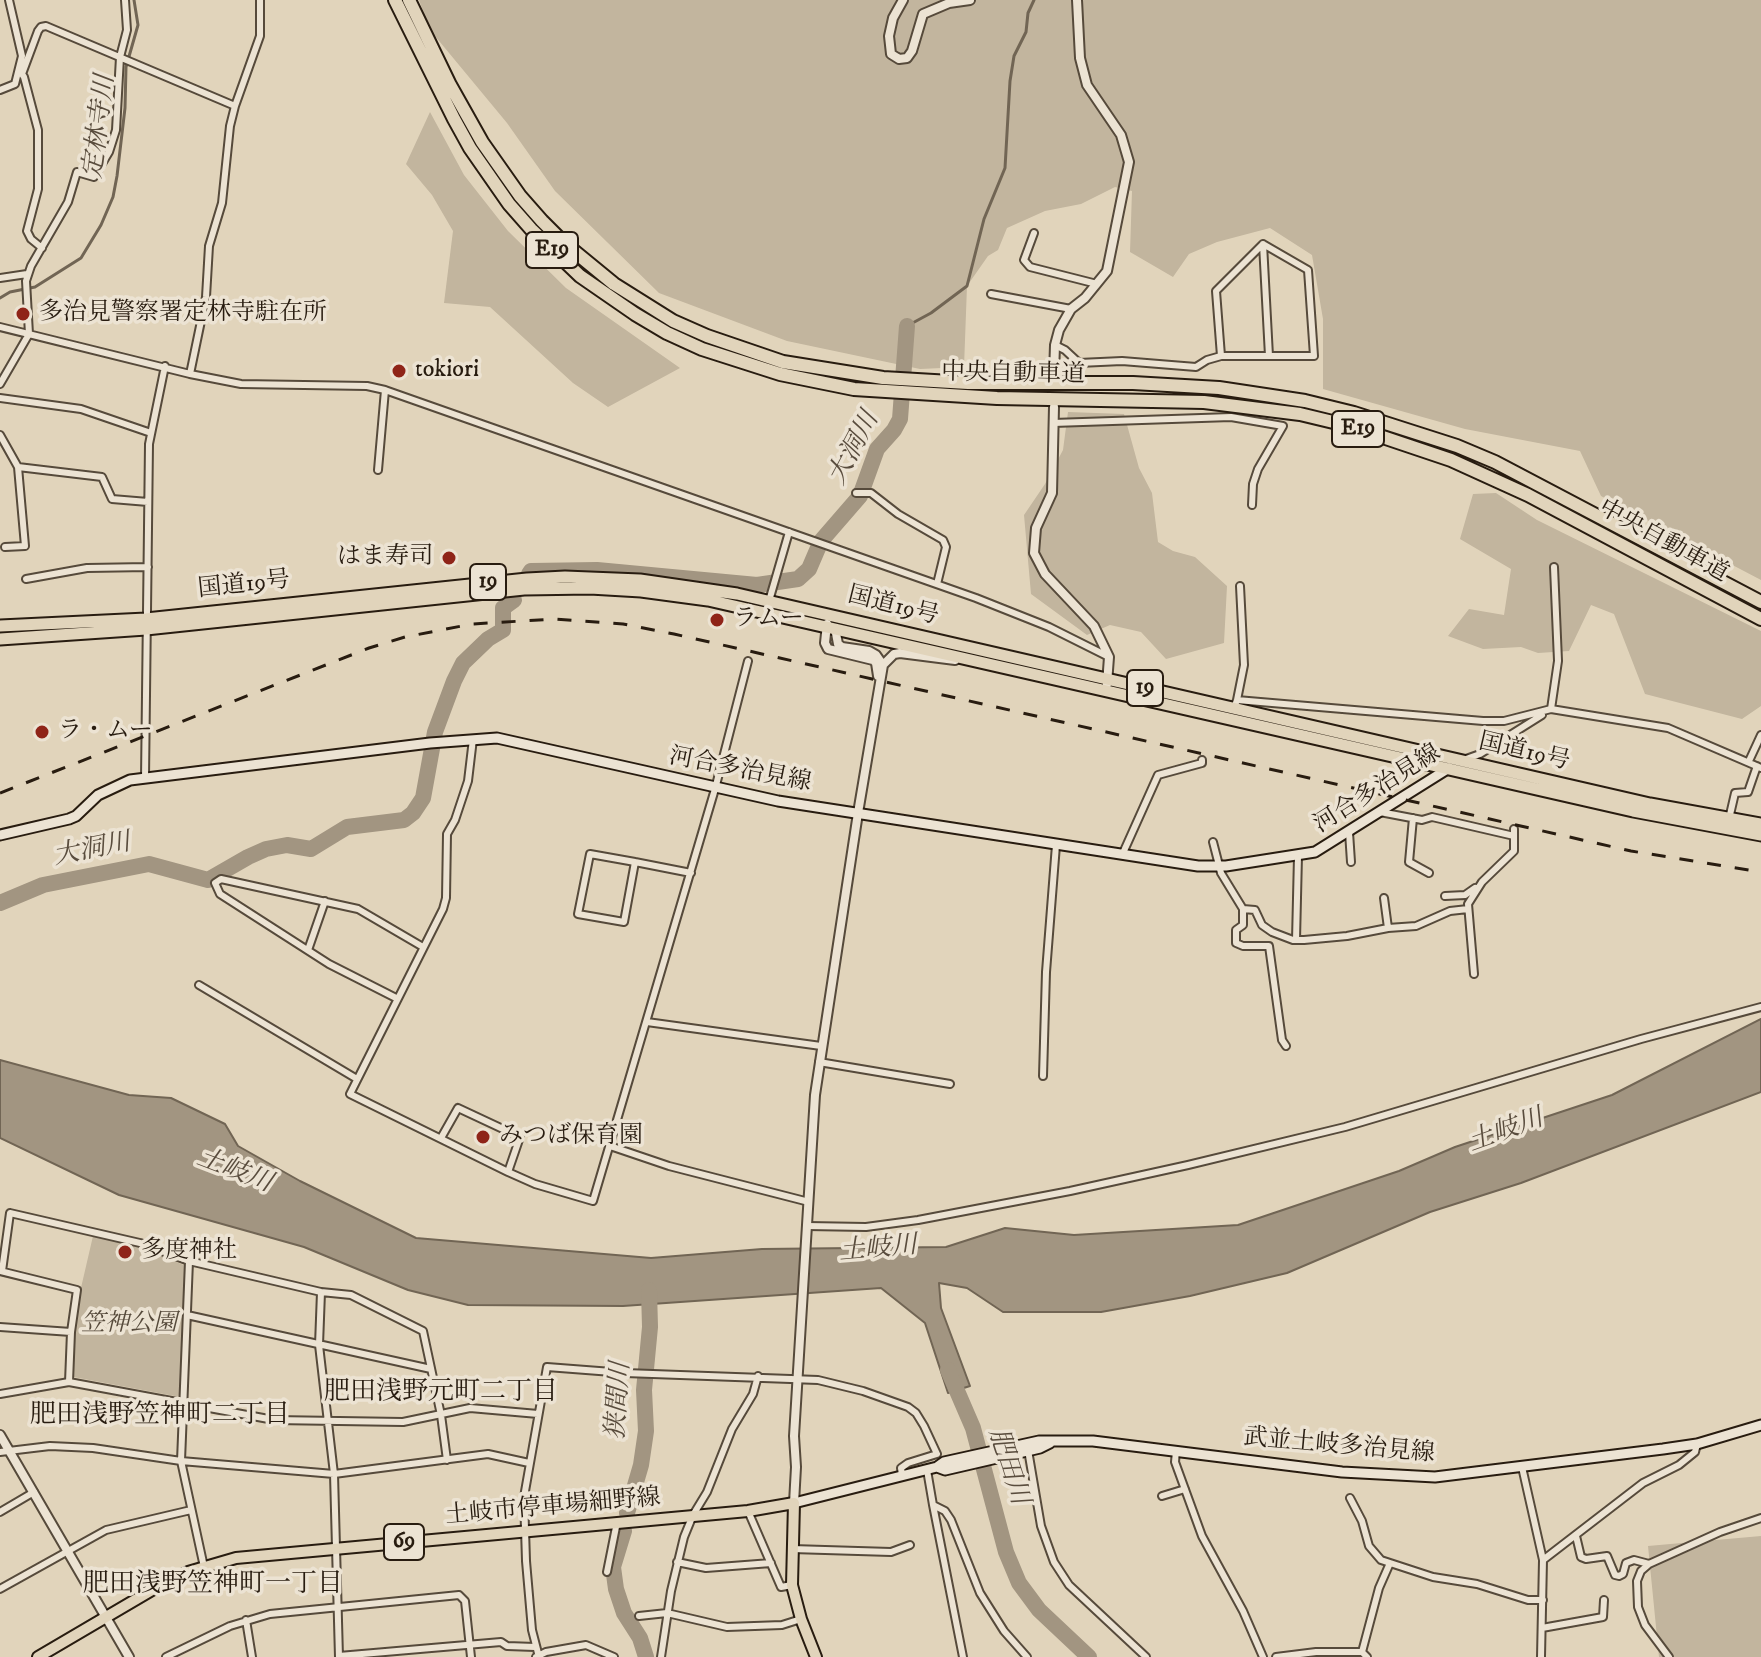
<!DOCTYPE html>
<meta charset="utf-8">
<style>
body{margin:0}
canvas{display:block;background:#e1d4bb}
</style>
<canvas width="1761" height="1657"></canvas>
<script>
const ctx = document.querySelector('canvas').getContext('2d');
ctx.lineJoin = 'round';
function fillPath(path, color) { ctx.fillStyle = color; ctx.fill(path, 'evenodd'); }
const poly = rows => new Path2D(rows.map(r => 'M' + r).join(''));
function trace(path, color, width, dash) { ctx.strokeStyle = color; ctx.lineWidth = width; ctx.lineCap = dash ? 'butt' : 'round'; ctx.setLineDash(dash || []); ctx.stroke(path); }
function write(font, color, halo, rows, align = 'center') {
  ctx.font = font + ' "IM FELL DW Pica","Noto Serif JP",serif'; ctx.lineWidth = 7; ctx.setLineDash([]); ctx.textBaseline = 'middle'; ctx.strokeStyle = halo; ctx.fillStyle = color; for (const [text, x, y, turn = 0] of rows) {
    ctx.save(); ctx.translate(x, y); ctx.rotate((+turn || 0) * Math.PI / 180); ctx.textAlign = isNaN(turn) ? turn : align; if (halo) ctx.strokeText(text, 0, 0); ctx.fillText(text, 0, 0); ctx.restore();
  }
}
fillPath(poly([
 [419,0,1761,0,1761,580,1601,496,1580,451,1465,429,1323,389,1323,319,1312,255,1270,228,1217,242,1189,254,1173,277,1130,252,1132,191,1115,187,1081,204,1045,211,1007,228,998,250,988,256,967,286,964,367,920,369,787,341,659,293,555,191,507,123,430,30],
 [430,112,464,175,508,231,566,288,680,368,608,407,573,383,490,307,444,303,453,231,432,195,406,164],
 [1068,412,1124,414,1139,468,1152,493,1158,542,1173,551,1195,557,1227,586,1224,643,1166,659,1141,632,1110,625,1087,635,1031,594,1024,515,1045,484,1063,450],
 [1496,493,1537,520,1761,631,1761,706,1742,719,1645,694,1614,614,1591,605,1569,651,1538,653,1521,647,1483,649,1448,636,1469,609,1504,615,1511,569,1460,539,1473,494],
 [93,1236,140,1247,186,1266,180,1397,68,1376,74,1318],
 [1761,1536,1761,1657,1659,1657,1648,1546]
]), '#c2b59e');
const water = poly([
 [1761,1019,1761,1092,1521,1183,1430,1212,1287,1273,1190,1296,1101,1312,1003,1312,967,1288,939,1283,941,1308,970,1386,948,1393,925,1323,881,1288,623,1306,468,1305,408,1290,304,1247,119,1195,0,1138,0,1060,129,1095,171,1098,225,1124,238,1146,300,1181,416,1238,651,1258,762,1249,946,1247,1005,1228,1074,1235,1238,1225,1399,1171,1455,1147,1612,1095,1761,1019]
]);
fillPath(water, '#a29581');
trace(water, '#716554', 2);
trace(poly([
 [0,298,10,292,35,287,81,258,101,225,113,197,117,176,125,108,126,67,138,25,134,0],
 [907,326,931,313,967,286,984,219,1005,168,1010,81,1014,56,1026,32,1028,13,1034,0]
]), '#716554', 3);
trace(poly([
 [529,574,531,571,597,570,757,585,798,579,809,569,821,541,860,496,877,449,894,430,900,419,907,326],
 [0,903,43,885,149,864,208,880,248,857,266,849,287,845,311,849,347,827,404,820,413,813,423,798,435,732,454,681,463,663,488,639,503,630,503,608,514,600],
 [948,1370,973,1428,1006,1552,1019,1583,1039,1610,1089,1657],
 [627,1513,641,1465,646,1431,644,1390,650,1327,649,1290],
 [624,1531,613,1567,616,1589,624,1613,640,1638,646,1657]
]), '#a29581', 16);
const minor = poly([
 [20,71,24,77,38,130,38,189,27,231,31,239,42,248],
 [22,74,38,31,41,27,46,26,235,106],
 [0,90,15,84,22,56,9,0],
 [1034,233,1024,260,1030,267,1097,284],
 [1263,244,1269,356],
 [0,278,27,274],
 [991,294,1071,309],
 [0,327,190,374,241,384,367,386,385,390,976,598,1049,627,1109,657],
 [1055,345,1065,350,1079,363,1122,361,1196,367,1207,360,1221,356,1216,291,1263,244,1308,270,1314,356,1221,356],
 [190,374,206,297,209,246,222,203,230,126,235,106,260,36,260,0],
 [0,384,29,334,26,281,31,266,68,202,77,172,94,177,109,152,116,130,120,57,127,30,125,0],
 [0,398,81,409,151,433],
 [1053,423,1231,417,1283,426,1258,469,1253,484,1252,505],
 [0,435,18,467,102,477,112,499,148,502],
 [378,470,385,390],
 [856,493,871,493,898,514,943,540,946,547,937,584],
 [5,547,25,546,18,467],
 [26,579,87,568,148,567],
 [769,601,789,532],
 [1237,700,1244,665,1240,586],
 [1234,708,1237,700,1483,721,1504,721,1551,709,1668,728,1761,768],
 [1551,709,1558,661,1554,567],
 [473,739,468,781,455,820,447,834,446,898,443,909,350,1094,508,1172,535,1184,593,1201,715,789,748,661],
 [1466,759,1480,754,1542,715],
 [1749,761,1761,735],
 [145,778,149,444,165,366],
 [1380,812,1422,820,1432,817,1514,836],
 [1413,818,1409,862,1429,873],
 [1729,819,1735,793,1748,792,1757,766],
 [1349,832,1351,862],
 [1213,842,1221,873,1243,909,1255,910,1262,925,1272,932,1293,940,1304,940,1347,936,1388,928],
 [1123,853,1158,775,1202,763,1202,760],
 [635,862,624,922,578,914,590,854,635,862,691,873],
 [1445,896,1465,895,1475,888],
 [1384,898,1388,928,1416,926,1450,911,1468,909],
 [1243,909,1243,925,1236,930,1236,943,1243,946,1269,946,1282,1040,1286,1046],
 [1296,940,1298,856],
 [308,950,325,901],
 [1474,974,1468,904,1482,882,1514,851,1514,829],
 [199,985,357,1079],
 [396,998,329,964,220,894,215,883,221,879,358,909,423,947],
 [647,1022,821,1046],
 [819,1062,950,1084],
 [1043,1076,1046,972,1056,845],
 [441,1138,458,1108,520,1137,508,1172],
 [610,1146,669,1166,809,1202],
 [807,1226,866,1227,918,1220,1070,1191,1188,1165,1345,1127,1641,1039,1761,1007],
 [189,1261,181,1461,204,1567],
 [0,1271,77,1290,71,1332,69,1382],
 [2,1271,10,1213,140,1243,189,1261,321,1292,351,1295,423,1331,441,1415,447,1460],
 [321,1292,319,1345,334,1474,339,1657],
 [187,1315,431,1369],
 [0,1327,71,1332],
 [0,1394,69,1382,274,1420,403,1422,470,1408,538,1414],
 [1028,1450,1041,1526,1054,1562,1069,1585,1146,1657],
 [1176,1451,1175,1462,1202,1536,1243,1611,1263,1657],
 [0,1452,50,1446,93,1448,181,1461,334,1474,488,1454,529,1463],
 [1522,1467,1543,1560,1541,1657],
 [927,1470,933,1505,945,1511,951,1520,980,1593,1004,1631,1027,1657],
 [1162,1496,1185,1489],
 [1350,1498,1362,1521,1369,1546,1381,1560,1433,1577,1477,1584,1528,1600,1543,1600],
 [933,1505,963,1657],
 [748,1511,781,1587,792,1585],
 [0,1512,34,1492],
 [1576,1536,1581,1557,1586,1559,1607,1556,1615,1575,1619,1576,1623,1574,1626,1563,1634,1560,1649,1564,1720,1532,1761,1518],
 [792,1549,891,1552,910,1545],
 [1543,1560,1643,1483,1679,1465,1695,1452,1697,1444],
 [677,1562,706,1568,771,1563],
 [1649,1564,1641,1571,1637,1581,1638,1607,1645,1625,1669,1657],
 [607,1572,617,1522],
 [0,1589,106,1530,191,1510],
 [639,1616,667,1613,727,1627,782,1625,801,1619],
 [246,1620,252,1657],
 [1542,1628,1603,1617,1604,1600],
 [1362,1652,1379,1588,1390,1563],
 [339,1656,501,1642,507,1646,535,1647],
 [166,1657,230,1626,270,1614,459,1595,465,1601,471,1657],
 [536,1657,546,1652,586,1645,614,1657],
 [539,1657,532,1630,526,1561,524,1497,547,1367,625,1373,818,1380,863,1391,908,1407,916,1413,924,1426,937,1454,908,1463,901,1468,902,1475],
 [661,1657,671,1591,684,1537,693,1515,707,1492,732,1429,753,1394,758,1376],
 [1276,1657,1316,1652,1362,1652,1367,1657]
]);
const tertiary = poly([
 [903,0,893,18,889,36,891,54,899,59,907,58,912,51,923,14,949,3,970,0],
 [1054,375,1055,345,1059,330,1071,309,1085,298,1107,271,1129,162,1121,135,1087,85,1080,58,1077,0],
 [1054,407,1052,493,1036,528,1034,553,1045,574,1094,626,1109,657,1107,684],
 [827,624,825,643,828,649,873,660,876,663,878,676],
 [883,665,894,654,900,653,955,660],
 [0,1435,129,1657],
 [794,1503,796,1467,794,1436,815,1095,858,813,883,665,876,655,869,651,842,647,838,644,835,628]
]);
const secondary = poly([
 [0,835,69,819,76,816,98,795,130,780,430,743,497,738,778,801,1198,866,1226,866,1315,852,1449,768],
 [937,1467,945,1470,1040,1448,1050,1443],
 [794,1503,937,1467,944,1462,1039,1441,1093,1441,1342,1472,1435,1477,1663,1449,1697,1444,1761,1425]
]);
const primary = poly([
 [38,1657,164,1583,188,1572,236,1558,748,1511,794,1503,792,1585,801,1619,816,1657]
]);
const trunk = poly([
 [0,626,146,619,527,579,565,577,640,580,737,594,1650,804,1761,824],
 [0,639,146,629,524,589,590,588,641,591,708,600,1633,811,1761,835]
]);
const motorway = poly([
 [395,0,454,119,470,148,509,204,531,229,580,276,635,314,667,333,702,349,780,374,854,389,997,398,1204,402,1300,414,1350,426,1451,460,1528,495,1761,619],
 [409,0,450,85,482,142,520,196,542,221,564,243,614,284,673,321,707,336,783,362,883,378,968,383,1133,383,1219,388,1305,401,1354,413,1457,446,1495,462,1761,602]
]);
trace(minor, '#564a3b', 10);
trace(tertiary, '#564a3b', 12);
trace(secondary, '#281c10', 13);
trace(primary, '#281c10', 14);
trace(trunk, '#281c10', 15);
trace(motorway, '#281c10', 16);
trace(minor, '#ece3d3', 6);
trace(tertiary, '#ece3d3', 8);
trace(secondary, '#ece3d3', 9);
trace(primary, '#e1d4bb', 10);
trace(trunk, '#e1d4bb', 11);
trace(motorway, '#e1d4bb', 12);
trace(poly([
 [0,793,369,648,405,637,472,624,555,619,623,624,674,634,1631,851,1761,872]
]), '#281c10', 3, [14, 14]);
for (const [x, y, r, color] of [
 [23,314,8,"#8f2418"],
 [399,371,8,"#8f2418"],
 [449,558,8,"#8f2418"],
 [717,620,8,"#8f2418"],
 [42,732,8,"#8f2418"],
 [483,1137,8,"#8f2418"],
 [125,1252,8,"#8f2418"]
]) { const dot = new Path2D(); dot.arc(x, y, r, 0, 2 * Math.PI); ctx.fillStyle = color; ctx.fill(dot); trace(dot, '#ece3d3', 3); }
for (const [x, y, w] of [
 [552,250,52],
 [1358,429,52],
 [488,582,36],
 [1145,688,36],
 [404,1542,40]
]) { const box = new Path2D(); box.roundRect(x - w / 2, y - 18, w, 36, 6); ctx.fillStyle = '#ece3d3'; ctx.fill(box); trace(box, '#281c10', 2); }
write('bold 22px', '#281c10', null, [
 ["E19",552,250],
 ["E19",1358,429],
 ["19",488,582],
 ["19",1145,688],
 ["69",404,1542]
]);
write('24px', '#281c10', '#ece3d3', [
 ["多治見警察署定林寺駐在所",39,314],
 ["tokiori",415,371],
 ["はま寿司",433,558,"right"],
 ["ラムー",733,620],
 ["ラ・ムー",58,732],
 ["みつば保育園",499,1137],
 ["多度神社",141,1252]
], 'left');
write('24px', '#281c10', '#ece3d3', [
 ["中央自動車道",1013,375,1],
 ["中央自動車道",1663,542,29],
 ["国道19号",244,586,-6],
 ["国道19号",893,607,14],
 ["国道19号",1524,753,13],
 ["河合多治見線",740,771,11],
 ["河合多治見線",1378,790,-32],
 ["武並土岐多治見線",1339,1447,5],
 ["土岐市停車場細野線",553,1508,-5]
]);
write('italic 24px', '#564a3b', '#ece3d3', [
 ["笠神公園",129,1325]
]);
write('italic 26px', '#594c3d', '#ece3d3', [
 ["定林寺川",101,127,-83],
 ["大洞川",855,449,-62],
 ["大洞川",92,851,-11],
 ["土岐川",1506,1132,-20],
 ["土岐川",234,1172,21],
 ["土岐川",878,1250,-5],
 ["狭間川",620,1401,-86],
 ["肥田川",1007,1467,72]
]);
write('26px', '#281c10', '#ece3d3', [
 ["肥田浅野元町二丁目",441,1394],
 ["肥田浅野笠神町二丁目",160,1417],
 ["肥田浅野笠神町一丁目",213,1586]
]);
</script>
